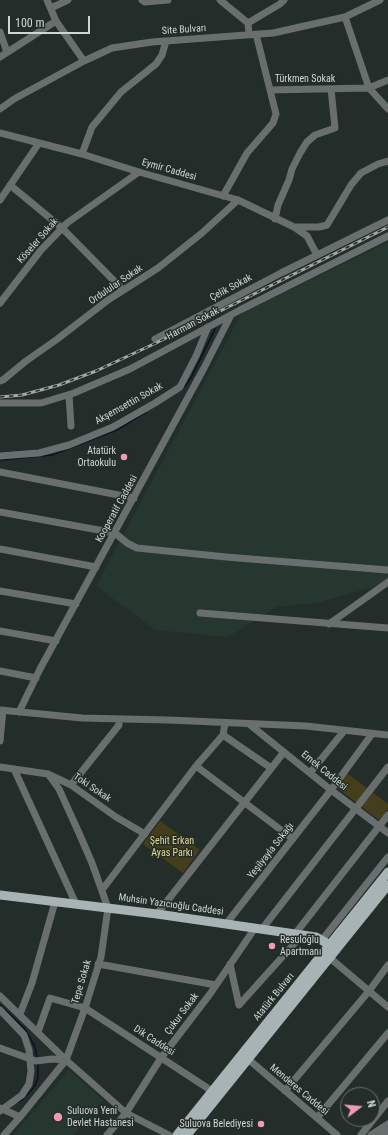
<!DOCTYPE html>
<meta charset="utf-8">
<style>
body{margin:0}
#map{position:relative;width:388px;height:1135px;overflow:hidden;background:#232d29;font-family:"Roboto Condensed",sans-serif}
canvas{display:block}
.north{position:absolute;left:340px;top:1087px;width:40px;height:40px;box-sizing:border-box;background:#232d29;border:1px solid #68716d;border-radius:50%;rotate:74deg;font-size:11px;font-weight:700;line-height:16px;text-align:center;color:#d0d6d3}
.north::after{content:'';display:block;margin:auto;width:14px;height:18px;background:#f09ab5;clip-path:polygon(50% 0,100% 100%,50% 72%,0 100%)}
.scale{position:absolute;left:8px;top:16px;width:82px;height:18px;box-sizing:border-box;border:2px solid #d0d6d3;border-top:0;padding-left:5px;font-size:12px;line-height:14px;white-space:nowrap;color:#d0d6d3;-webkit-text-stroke:3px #232d29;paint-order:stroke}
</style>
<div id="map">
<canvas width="388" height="1135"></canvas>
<div class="north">N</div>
<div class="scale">100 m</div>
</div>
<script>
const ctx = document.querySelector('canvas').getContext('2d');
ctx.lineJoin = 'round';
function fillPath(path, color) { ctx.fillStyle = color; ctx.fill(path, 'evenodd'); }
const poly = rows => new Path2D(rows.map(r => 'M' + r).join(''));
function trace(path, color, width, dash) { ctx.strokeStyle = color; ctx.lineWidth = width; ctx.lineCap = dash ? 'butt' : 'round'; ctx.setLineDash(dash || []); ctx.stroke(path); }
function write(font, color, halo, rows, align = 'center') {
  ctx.font = font + ' "Roboto Condensed",sans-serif'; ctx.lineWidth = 3; ctx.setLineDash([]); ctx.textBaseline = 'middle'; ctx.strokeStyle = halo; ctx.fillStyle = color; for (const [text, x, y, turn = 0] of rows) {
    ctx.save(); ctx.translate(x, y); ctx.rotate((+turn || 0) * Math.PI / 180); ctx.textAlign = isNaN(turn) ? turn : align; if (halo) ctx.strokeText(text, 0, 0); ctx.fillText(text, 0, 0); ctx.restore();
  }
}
fillPath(poly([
 [388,242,388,583,316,603,276,607,228,637,155,630,96,586,241,314],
 [69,1070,103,1100,73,1135,13,1135]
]), '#263730');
fillPath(poly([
 [347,773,388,804,388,809,379,820,336,787],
 [160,821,200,850,183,873,143,844]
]), '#443e1d');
trace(poly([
 [184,387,191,378,215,329],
 [0,460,52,455,117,430,146,412],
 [0,1005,25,1029,35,1047,37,1058],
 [18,1102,23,1099,34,1087,38,1078,38,1062]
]), '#011621', 1.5);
trace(poly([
 [47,0,56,21,84,61],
 [142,0,145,2,168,0],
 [220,0,248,23,249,34],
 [51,8,68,0],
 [345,17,369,88,388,80],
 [248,23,280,4,284,0],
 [0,32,7,52],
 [256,34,270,90,369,88,388,109],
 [0,57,56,21],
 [0,109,14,99,84,61,112,48,152,42,273,33,345,17,380,0],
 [0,133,82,154,139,172,238,200,294,227,307,236,317,255],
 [82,154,92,127,121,92,156,64,162,55,166,41],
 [10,185,62,228,123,290],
 [223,196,247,153,273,123,276,114,270,90],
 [0,200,39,143],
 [275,219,278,205,289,180,292,169,300,153,307,142,315,135,335,128,331,89],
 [294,227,319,227,327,225,351,185,361,173,378,164,388,161],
 [0,303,41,250,67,223,139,172],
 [155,339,281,273,388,220],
 [0,381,3,380,26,361,56,340,108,300,158,268,202,233,238,200],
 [69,395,71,426],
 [0,403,41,403,74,393,130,369,240,310,388,236],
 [0,456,39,453,69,445,113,427,155,403,180,387,196,356,208,327],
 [0,472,134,498],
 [0,512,115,533,127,543,137,548,226,557,388,570],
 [0,549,96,567],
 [0,591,76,604],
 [200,613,388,628],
 [329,624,388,582],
 [0,631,56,641],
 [0,671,36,678],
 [0,710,82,718,168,720,306,726,388,735],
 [19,712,40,669,204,368,231,315],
 [249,724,331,790,388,833],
 [223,735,271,768],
 [0,741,3,710],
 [196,766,293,839],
 [0,767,48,774,71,785,116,817,145,834],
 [14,769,76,904],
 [310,773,344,731],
 [71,785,119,725,119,719],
 [102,890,196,766,223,735,225,723],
 [157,914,284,752],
 [226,924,331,790,372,734],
 [262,929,388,767],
 [295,934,388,815],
 [322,940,388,857],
 [330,958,388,1007],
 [98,964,216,985],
 [230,964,239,1005],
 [0,996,66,1060,126,1113,169,1135],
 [239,1005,302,935],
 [0,1010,24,1035,29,1050,31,1071,29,1084,22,1095,0,1111],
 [20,1014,32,983,55,902],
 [38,1032,50,998,85,1008,212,1091],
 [0,1048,36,1061,52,1059,66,1060],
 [248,1059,337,1135],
 [285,1091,369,991,388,965],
 [0,1108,20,1117],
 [317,1118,388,1033],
 [4,1135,20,1117,66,1060,85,1008,101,957,108,908,92,863,79,833,59,789,48,774],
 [107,1135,126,1113,161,1058,210,994,255,928],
 [361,1135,388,1101],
 [371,1135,388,1124],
 [382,1135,388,1131]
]), '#696f6f', 7);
trace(poly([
 [0,895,157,914,316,937,330,945,336,950],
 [177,1135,388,872],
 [187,1135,388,885]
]), '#a7b3b4', 9);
const rail = poly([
 [0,397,22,395,59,385,96,371,156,343,388,227]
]);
trace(rail, '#a2a9a6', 3);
trace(rail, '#232d29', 1.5, [4.5]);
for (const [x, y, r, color] of [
 [124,457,4,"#f09ab5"],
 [272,946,4,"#f09ab5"],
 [58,1117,5,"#f09ab5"],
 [261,1124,4,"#f09ab5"]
]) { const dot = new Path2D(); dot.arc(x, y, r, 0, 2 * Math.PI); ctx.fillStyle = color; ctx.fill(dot); trace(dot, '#232d29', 1.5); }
write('10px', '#d0d6d3', '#232d29', [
 ["Site Bulvarı",184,30,-4],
 ["Türkmen Sokak",305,79],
 ["Eymir Caddesi",169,170,16],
 ["Köseler Sokak",38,241,-49],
 ["Ordulular Sokak",116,285,-34],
 ["Çelik Sokak",231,288,-28],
 ["Harman Sokak",193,324,-28],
 ["Akşemsettin Sokak",129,404,-29],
 ["Kooperatif Caddesi",117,509,-61],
 ["Emek Caddesi",324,771,39],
 ["Toki Sokak",92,788,34],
 ["Yeşilyayla Sokağı",271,851,-52],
 ["Muhsin Yazıcıoğlu Caddesi",171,905,8],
 ["Tepe Sokak",82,982,-73],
 ["Atatürk Bulvarı",274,997,-51],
 ["Çukur Sokak",182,1014,-53],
 ["Dik Caddesi",154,1041,33],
 ["Menderes Caddesi",299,1090,40]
]);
write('10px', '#d0d6d3', '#232d29', [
 ["Atatürk",116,451],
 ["Ortaokulu",116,463],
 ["Resuloğlu",280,940,"left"],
 ["Apartmanı",280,952,"left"],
 ["Suluova Yeni",67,1111,"left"],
 ["Devlet Hastanesi",67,1123,"left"],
 ["Suluova Belediyesi",253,1124]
], 'right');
write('10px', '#e5d992', '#232d29', [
 ["Şehit Erkan",172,841],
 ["Ayas Parkı",172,853]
]);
</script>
